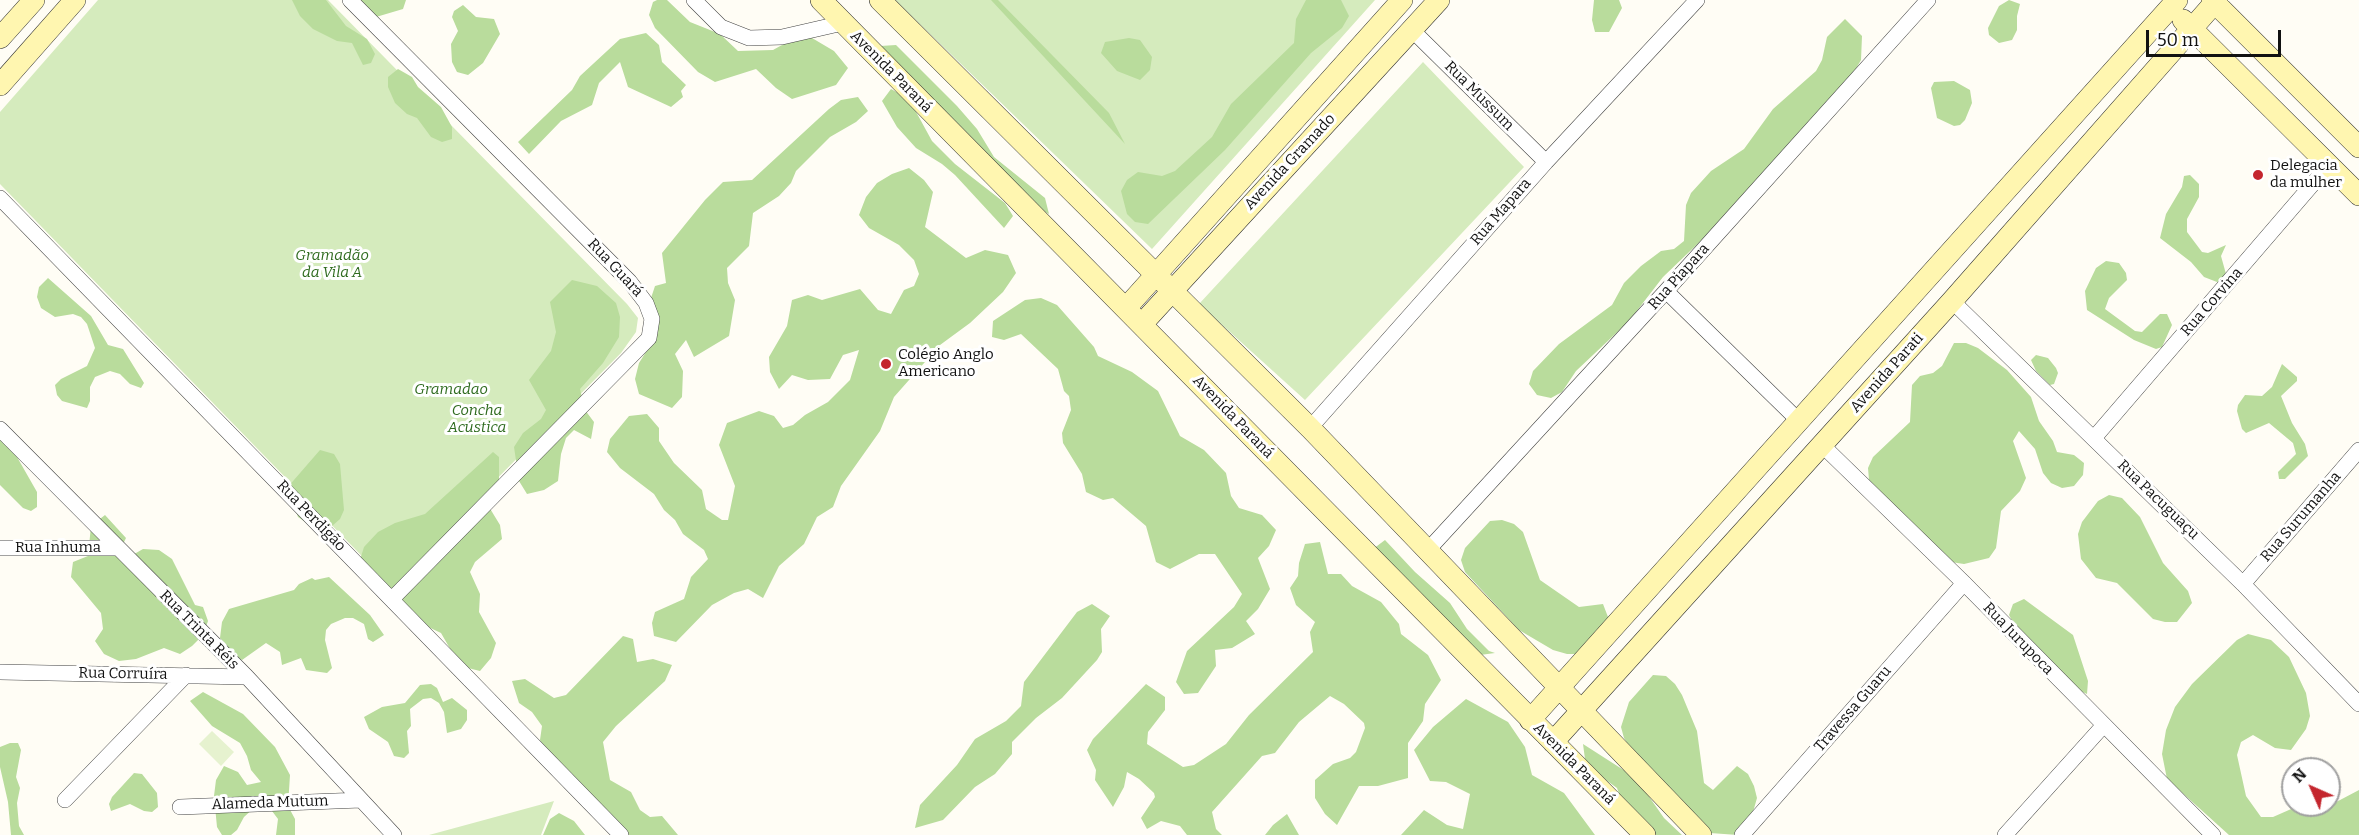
<!DOCTYPE html>
<meta charset="utf-8">
<style>
body{margin:0}
#map{position:relative;width:2359px;height:835px;overflow:hidden;background:#fffdf5;font-family:Bitter,serif}
canvas{display:block}
.north{position:absolute;left:2281px;top:757px;width:60px;height:60px;box-sizing:border-box;background:#fff;border:2px solid #a0a0a0;border-radius:50%;rotate:315deg;font-size:16px;font-weight:700;line-height:24px;text-align:center;color:#111}
.north::after{content:'';display:block;margin:auto;width:21px;height:27px;background:#c4262e;clip-path:polygon(50% 0,100% 100%,50% 72%,0 100%)}
.scale{position:absolute;left:2146px;top:30px;width:135px;height:27px;box-sizing:border-box;border:3px solid #111;border-top:0;padding-left:8px;font-size:18px;line-height:21px;white-space:nowrap;color:#111;-webkit-text-stroke:4px #fff;paint-order:stroke}
</style>
<div id="map">
<canvas width="2359" height="835"></canvas>
<div class="north">N</div>
<div class="scale">50 m</div>
</div>
<script>
const ctx = document.querySelector('canvas').getContext('2d');
ctx.lineJoin = 'round';
function fillPath(path, color) { ctx.fillStyle = color; ctx.fill(path, 'evenodd'); }
const poly = rows => new Path2D(rows.map(r => 'M' + r).join(''));
function trace(path, color, width, dash) { ctx.strokeStyle = color; ctx.lineWidth = width; ctx.lineCap = dash ? 'butt' : 'round'; ctx.setLineDash(dash || []); ctx.stroke(path); }
function write(font, color, halo, rows, align = 'center') {
  ctx.font = font + ' Bitter,serif'; ctx.lineWidth = 6; ctx.setLineDash([]); ctx.textBaseline = 'middle'; ctx.strokeStyle = halo; ctx.fillStyle = color; for (const [text, x, y, turn = 0] of rows) {
    ctx.save(); ctx.translate(x, y); ctx.rotate((+turn || 0) * Math.PI / 180); ctx.textAlign = isNaN(turn) ? turn : align; if (halo) ctx.strokeText(text, 0, 0); ctx.fillText(text, 0, 0); ctx.restore();
  }
}
fillPath(poly([
 [98,0,328,0,627,304,638,318,636,332,621,353,391,586,0,184,0,112],
 [895,0,1375,0,1152,249],
 [1423,62,1524,167,1305,400,1199,304],
 [554,801,541,835,429,835]
]), '#d5ebbd');
fillPath(poly([
 [292,0,326,0,346,26,367,39,375,54,371,63,363,65,352,43,337,41,313,29,300,16],
 [359,0,406,0,403,9,376,17],
 [657,0,667,0,690,22,720,34,738,51,773,50,791,40,812,38,834,51,848,68,836,85,792,99,776,88,756,69,715,82,698,72,655,28,649,15,653,2],
 [991,0,998,0,1109,113,1125,144],
 [1306,0,1341,0,1349,16,1342,28,1311,53,1225,150,1148,224,1135,222,1127,214,1121,191,1127,180,1138,172,1162,176,1175,171,1212,137,1231,104,1294,43,1296,19],
 [1594,0,1619,0,1622,8,1609,32,1595,32,1592,20],
 [2009,0,2020,4,2017,16,2017,30,2012,40,1999,43,1989,35,1988,28,1999,6],
 [463,5,476,17,494,19,500,34,483,63,468,75,457,72,452,62,451,44,458,31,452,17,454,11],
 [1845,19,1862,36,1861,60,1854,72,1711,231,1663,277,1629,321,1576,371,1562,392,1551,398,1537,395,1529,384,1533,371,1559,344,1612,305,1624,283,1641,266,1661,251,1674,249,1684,241,1686,205,1691,193,1711,171,1744,149,1773,109,1816,71,1822,60,1827,37],
 [646,33,659,45,662,62,686,85,681,91,683,97,671,107,628,87,620,62,599,83,592,105,561,121,529,154,518,142,572,90,580,76,620,39],
 [1129,38,1140,40,1152,57,1150,70,1140,80,1117,71,1101,53,1105,42],
 [896,45,957,106,977,129,994,157,1045,198,1049,214,1036,207,880,46],
 [398,69,412,77,418,87,441,107,452,127,452,139,442,142,431,137,417,118,407,114,395,103,388,87,388,77],
 [1954,81,1970,90,1972,103,1965,120,1960,125,1954,126,1937,118,1931,88,1934,82],
 [891,89,909,99,932,141,955,164,1005,203,1013,216,1004,228,955,175,942,164,916,148,897,127,882,101],
 [858,97,868,111,856,122,830,137,796,171,791,183,779,196,753,213,749,246,727,268,728,283,735,300,729,336,694,357,686,340,675,354,683,371,682,397,672,408,639,394,635,379,639,363,658,333,649,304,655,286,666,283,662,253,705,200,723,182,752,180,829,109,841,100],
 [909,168,924,180,933,192,925,227,966,258,985,250,1008,255,1016,273,1003,292,970,323,940,345,894,397,880,431,841,486,833,507,817,517,804,544,779,566,763,598,748,589,734,593,712,605,676,642,654,636,652,623,655,612,684,599,691,577,708,559,704,550,683,534,675,520,664,510,654,494,620,468,607,452,610,439,629,416,647,414,659,428,659,441,674,463,702,490,706,509,722,520,728,520,735,486,719,445,727,423,759,411,774,416,783,428,793,425,805,415,828,402,850,380,859,350,843,355,830,379,808,380,792,375,779,389,770,372,769,357,787,326,792,300,808,295,822,300,860,289,878,310,891,314,904,290,914,286,919,274,914,260,899,245,869,228,859,215,866,197,877,183,892,174],
 [2190,175,2199,184,2199,197,2187,219,2187,232,2202,252,2208,253,2226,245,2221,256,2226,274,2223,281,2217,282,2204,277,2191,262,2160,238,2166,214,2182,187,2184,176],
 [2106,261,2119,263,2126,273,2127,280,2109,298,2105,309,2135,331,2142,332,2160,314,2167,314,2172,325,2162,347,2156,349,2134,340,2087,310,2085,291,2096,268],
 [48,278,91,316,108,345,123,349,144,383,141,388,130,384,120,374,110,371,95,377,90,387,90,401,87,408,62,401,57,395,55,385,61,379,87,366,95,348,87,324,81,317,73,314,55,317,41,308,37,297,39,287],
 [572,280,597,286,616,303,620,317,619,337,603,363,580,389,585,410,594,422,591,439,574,430,566,438,561,454,558,481,544,490,527,494,519,481,514,447,523,433,541,419,546,410,529,380,551,351,556,332,550,302],
 [1041,298,1057,305,1094,347,1098,356,1132,372,1158,391,1180,436,1204,450,1226,473,1231,496,1239,508,1262,515,1276,530,1269,546,1258,558,1270,589,1258,609,1246,621,1255,634,1232,648,1215,650,1216,666,1198,693,1184,694,1176,682,1187,651,1234,607,1242,594,1215,554,1199,554,1170,569,1156,562,1146,526,1113,498,1103,500,1086,492,1082,474,1063,443,1062,433,1071,410,1069,396,1064,391,1058,369,1021,334,1004,340,992,337,993,321,1025,300],
 [1954,343,1966,343,1978,348,2007,370,2031,397,2039,421,2053,441,2057,452,2074,455,2084,463,2083,475,2074,486,2062,488,2051,483,2043,473,2035,449,2019,431,2013,441,2026,478,2020,491,2001,511,1996,548,1989,558,1964,564,1951,562,1933,546,1869,480,1868,468,1873,457,1910,422,1912,385,1920,376,1933,373,1942,366],
 [2036,355,2048,358,2056,368,2058,373,2054,384,2050,385,2036,371,2031,360],
 [2282,364,2297,377,2297,381,2281,396,2292,423,2305,444,2308,456,2285,479,2279,479,2278,472,2296,454,2293,443,2269,423,2246,433,2242,429,2237,411,2238,405,2245,395,2262,396,2272,387],
 [0,437,13,450,37,492,37,507,31,511,23,508,0,485],
 [320,450,334,454,340,464,344,510,340,519,332,526,314,528,298,517,287,488],
 [493,452,499,457,499,481,486,502,500,525,502,539,475,562,470,572,480,594,479,612,496,643,491,658,480,671,460,666,441,633,422,624,360,560,364,547,378,532,395,523,425,514],
 [2109,495,2122,498,2140,517,2163,563,2188,591,2192,603,2177,622,2165,622,2153,619,2117,583,2096,578,2081,559,2078,534,2082,522,2098,501],
 [105,515,126,538,123,544,129,557,143,549,159,550,172,559,195,605,203,607,208,621,203,635,192,646,180,654,164,648,136,659,119,661,104,654,95,641,103,629,101,613,71,577,73,562,88,556,91,526],
 [1502,520,1514,524,1523,532,1540,580,1579,607,1603,604,1608,617,1609,631,1580,654,1567,654,1553,650,1519,630,1465,572,1461,560,1465,548,1490,521],
 [1385,540,1415,572,1450,603,1467,629,1489,651,1495,653,1480,655,1373,549],
 [1320,542,1328,574,1341,574,1352,586,1381,602,1399,624,1401,634,1428,655,1441,680,1425,704,1423,721,1408,743,1408,778,1378,786,1359,786,1337,825,1325,814,1315,798,1315,780,1333,764,1350,758,1356,752,1365,728,1364,723,1344,704,1330,696,1299,722,1275,753,1262,756,1212,812,1216,829,1222,835,1187,835,1180,826,1161,821,1147,829,1141,818,1155,797,1154,793,1139,779,1127,772,1124,787,1113,807,1095,780,1096,770,1087,750,1093,739,1146,684,1165,697,1165,710,1148,732,1147,744,1183,767,1194,765,1226,744,1249,715,1313,652,1310,632,1315,622,1296,605,1290,588,1298,576,1299,563,1305,544],
 [329,577,370,615,384,635,373,642,368,639,364,624,353,618,345,618,331,624,326,630,325,640,332,668,327,673,306,670,301,658,282,665,280,652,266,643,242,660,234,655,220,638,222,622,229,609,294,590,299,584,312,578,315,580],
 [2024,599,2073,635,2088,681,2087,694,2076,689,2015,626,2009,615,2013,604],
 [1092,604,1110,616,1101,629,1102,652,1097,660,1062,698,1036,718,1012,742,1012,754,995,774,975,787,943,820,915,828,920,805,957,765,975,739,1006,721,1021,706,1024,682,1077,612],
 [2248,634,2271,640,2289,657,2306,693,2310,716,2306,729,2291,750,2275,748,2253,735,2241,742,2237,755,2246,796,2261,817,2273,817,2298,806,2323,809,2359,790,2359,835,2229,835,2167,779,2162,754,2166,730,2175,707,2192,684,2237,640],
 [623,636,633,639,637,662,653,659,672,665,665,681,616,726,603,742,610,780,631,792,640,810,650,817,662,816,678,835,626,835,546,753,540,740,542,726,532,712,519,703,512,681,525,679,554,698,566,695],
 [1653,675,1666,676,1675,684,1682,695,1697,731,1704,783,1713,790,1737,766,1748,774,1754,786,1757,798,1753,812,1738,835,1710,833,1684,802,1637,759,1624,738,1621,727,1629,702],
 [431,684,437,688,443,702,452,698,467,710,467,720,461,729,447,733,444,712,439,703,431,698,423,699,410,709,411,726,407,731,409,753,404,758,394,756,388,742,369,729,364,717,382,707,405,703,420,685],
 [203,692,243,714,275,747,290,775,288,806,295,819,295,835,276,835,278,819,269,807,255,807,244,817,237,830,231,835,222,835,217,827,214,796,216,780,224,766,238,772,247,785,261,782,251,770,247,756,240,743,212,726,190,701],
 [1466,699,1508,722,1525,747,1532,775,1564,793,1595,835,1401,835,1424,810,1447,825,1463,829,1470,794,1446,782,1430,781,1414,750,1433,727],
 [10,743,18,743,21,750,16,777,20,788,17,803,19,826,24,835,11,835,8,802,0,767,0,747],
 [1583,744,1636,778,1664,818,1682,835,1650,835,1622,802,1617,788,1592,770,1585,759],
 [134,773,142,774,157,793,158,807,152,812,144,811,130,804,111,811,109,804,112,797],
 [559,813,574,821,585,835,543,835,550,819],
 [1287,814,1299,835,1265,835,1273,825]
]), '#b9dc9c');
fillPath(poly([
 [212,731,234,752,221,766,199,744]
]), '#e6f2cf');
const street = poly([
 [350,0,630,282,646,303,652,319,649,338,392,599],
 [694,0,721,27,749,38,782,37,843,23],
 [1412,30,1546,162],
 [0,198,621,835],
 [1666,291,1799,421],
 [1952,301,2243,584,2359,704],
 [1310,428,1546,162,1697,0],
 [0,429,247,677,394,835],
 [2094,438,2329,165],
 [1822,445,1964,583,2213,835],
 [0,548,116,548],
 [1427,551,1666,291,1928,0],
 [2243,584,2359,450],
 [0,672,247,677],
 [65,800,186,675],
 [180,807,361,800],
 [1742,835,1964,583],
 [2005,835,2103,726]
]);
const secondary = poly([
 [821,0,1645,835],
 [880,0,1310,428,1701,835],
 [2212,0,2359,147],
 [2183,20,2359,195],
 [0,38,34,0],
 [0,85,75,0],
 [1126,308,1402,0],
 [1142,324,1439,0],
 [1530,720,2177,0],
 [1553,742,1952,301,2217,0]
]);
trace(street, '#444', 16);
trace(secondary, '#333', 22);
trace(street, '#fff', 15);
trace(secondary, '#fff6b0', 21);
for (const [x, y, r, color] of [
 [2258,175,6,"#c4262e"],
 [886,364,6,"#c4262e"]
]) { const dot = new Path2D(); dot.arc(x, y, r, 0, 2 * Math.PI); ctx.fillStyle = color; ctx.fill(dot); trace(dot, '#fff', 2); }
write('15px', '#111', '#fff', [
 ["Avenida Paraná",891,72,45],
 ["Rua Mussum",1479,96,45],
 ["Avenida Gramado",1290,162,-47],
 ["Rua Mapara",1501,212,-49],
 ["Rua Guará",615,268,47],
 ["Rua Piapara",1679,277,-48],
 ["Rua Corvina",2212,302,-49],
 ["Avenida Parati",1887,373,-48],
 ["Avenida Paraná",1233,417,46],
 ["Rua Pacuguaçu",2158,500,44],
 ["Rua Perdigão",311,516,46],
 ["Rua Surumanha",2301,517,-49],
 ["Rua Inhuma",58,548],
 ["Rua Trinta Réis",199,630,45],
 ["Rua Jurupoca",2018,639,46],
 ["Rua Corruíra",123,674,1],
 ["Travessa Guaru",1853,709,-49],
 ["Avenida Paraná",1574,764,45],
 ["Alameda Mutum",270,803,-2]
]);
write('15px', '#111', '#fff', [
 ["Delegacia",2270,166],
 ["da mulher",2270,183],
 ["Colégio Anglo",898,355],
 ["Americano",898,372]
], 'left');
write('italic 15px', '#2f6b1f', '#fff', [
 ["Gramadão",332,256],
 ["da Vila A",332,273],
 ["Gramadao",451,390],
 ["Concha",477,411],
 ["Acústica",477,428]
]);
</script>
